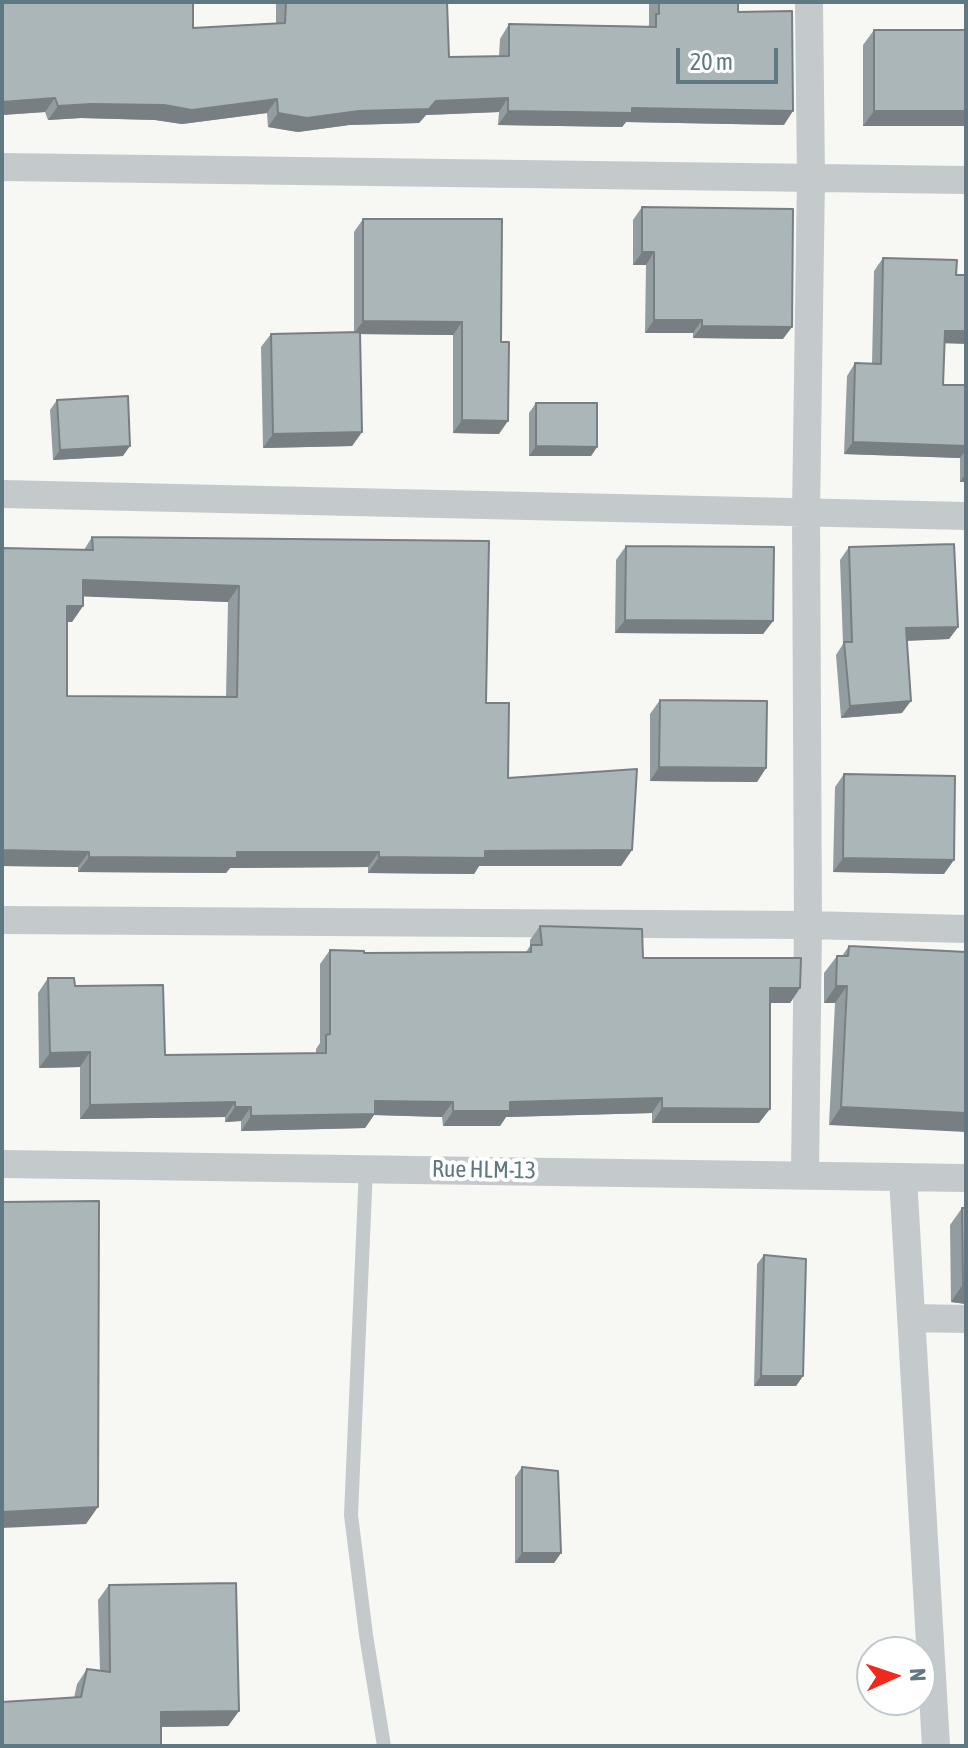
<!DOCTYPE html>
<style>
body{margin:0}
#map{position:relative;width:968px;height:1748px;overflow:hidden;background:#f7f7f4;font-family:"Asap Condensed",sans-serif}
canvas{display:block}
.frame{position:absolute;inset:0;border:4px solid #607881;pointer-events:none}
.north{position:absolute;left:856px;top:1636px;width:80px;height:80px;box-sizing:border-box;background:#fff;border:2px solid #bfc9cd;border-radius:50%;rotate:87deg;font-size:22px;font-weight:700;line-height:32px;text-align:center;color:#607881}
.north::after{content:'';display:block;margin:auto;width:28px;height:36px;background:#ef291c;clip-path:polygon(50% 0,100% 100%,50% 72%,0 100%)}
.scale{position:absolute;left:676px;top:48px;width:102px;height:36px;box-sizing:border-box;border:4px solid #607881;border-top:0;padding-left:10px;font-size:24px;line-height:28px;white-space:nowrap;color:#607881;-webkit-text-stroke:6px #fff;paint-order:stroke}
</style>
<div id="map">
<canvas width="968" height="1748"></canvas>
<div class="frame"></div>
<div class="north">N</div>
<div class="scale">20 m</div>
</div>
<script>
const ctx = document.querySelector('canvas').getContext('2d');
ctx.lineJoin = 'round';
const poly = rows => new Path2D(rows.map(r => 'M' + r).join(''));
function trace(path, color, width, dash) { ctx.strokeStyle = color; ctx.lineWidth = width; ctx.lineCap = dash ? 'butt' : 'round'; ctx.setLineDash(dash || []); ctx.stroke(path); }
function fillPath(path, color) { ctx.fillStyle = color; ctx.fill(path, 'evenodd'); }
function write(font, color, halo, rows, align = 'center') {
  ctx.font = font + ' "Asap Condensed",sans-serif'; ctx.lineWidth = 8; ctx.setLineDash([]); ctx.textBaseline = 'middle'; ctx.strokeStyle = halo; ctx.fillStyle = color; for (const [text, x, y, turn = 0] of rows) {
    ctx.save(); ctx.translate(x, y); ctx.rotate((+turn || 0) * Math.PI / 180); ctx.textAlign = isNaN(turn) ? turn : align; if (halo) ctx.strokeText(text, 0, 0); ctx.fillText(text, 0, 0); ctx.restore();
  }
}
trace(poly([
 [366,1168,351,1515,366,1635,384,1746]
]), '#c4c9cc', 14);
trace(poly([
 [2,167,966,180],
 [2,494,966,516],
 [2,920,808,925,966,929],
 [2,1164,966,1178],
 [805,1174,808,925,806,513,811,178,809,2],
 [903,1177,936,1746],
 [911,1318,966,1319]
]), '#c4c9cc', 28);
fillPath(poly([
 [276,2,447,2,449,57,499,56,500,39,509,24,648,26,649,25,649,2,738,2,738,12,784,125,626,122,622,127,498,125,499,112,426,115,419,123,349,125,298,132,268,127,267,113,182,124,155,120,81,118,48,120,45,112,2,115,193,28,276,23],
 [874,30,966,30,966,126,863,126,863,45],
 [642,207,783,339,693,338,693,333,645,333,646,265,633,265,633,220],
 [363,219,502,219,499,434,453,433,453,335,360,334,362,432,352,446,263,448,261,347,271,334,354,332,354,232],
 [883,258,945,343,943,385,966,385,966,482,960,482,960,458,844,454,847,376,855,363,872,364,874,271],
 [57,400,123,456,53,460,50,410],
 [536,403,597,447,591,456,529,456,529,413],
 [92,537,489,541,486,703,508,778,632,850,621,866,479,866,474,874,368,873,368,867,230,868,226,873,78,872,78,867,2,866,2,548,84,550],
 [83,596,228,602,226,697,67,696,67,622,72,622,83,606],
 [626,546,773,621,763,634,615,633,616,560],
 [849,547,958,627,949,639,907,641,902,713,841,718,836,655,843,644,840,560],
 [660,700,766,768,757,782,650,781,650,714],
 [844,774,944,874,833,872,835,787],
 [540,926,643,958,800,988,790,1003,770,1003,759,1123,652,1123,652,1113,506,1117,500,1126,443,1126,442,1117,374,1115,365,1128,241,1131,241,1121,225,1122,225,1117,80,1119,80,1067,39,1068,38,993,48,978,75,986,165,1055,316,1053,316,1049,320,1043,320,964,330,950,364,953,526,952,530,946,530,940],
 [849,946,966,952,829,1125,835,1003,824,1003,824,973,837,956,842,956],
 [962,1208,966,1208,966,1304,951,1302,950,1225],
 [764,1255,803,1376,796,1386,754,1386,757,1264],
 [522,1467,561,1553,554,1563,515,1563,515,1477],
 [109,1585,239,1711,228,1726,161,1727,74,1698,77,1684,87,1669,100,1670,98,1600]
]), '#939d9f');
fillPath(poly([
 [55,98,45,112,2,115,2,102],
 [508,98,499,112,426,115,419,123,349,125,298,132,268,127,278,113,436,101],
 [277,99,267,113,182,124,155,120,81,118,48,120,58,106,91,104],
 [632,108,793,111,784,125,626,122,622,127,498,125,508,111],
 [874,111,966,111,966,126,863,126],
 [642,252,654,252,646,265,633,265],
 [654,320,702,320,693,333,645,333],
 [363,321,462,322,453,335,354,334],
 [702,326,792,327,783,339,693,338],
 [945,331,966,331,966,344,936,343],
 [462,420,508,421,499,434,453,433],
 [362,432,352,446,263,448,273,434],
 [853,442,966,446,966,450,960,458,844,454],
 [130,446,123,456,53,460,60,450],
 [536,446,597,447,591,456,529,456],
 [966,473,966,482,960,482],
 [83,580,239,586,228,602,72,596],
 [67,606,83,606,72,622,56,622],
 [625,620,773,621,763,634,615,633],
 [958,627,949,639,897,641,906,628],
 [911,701,902,713,841,718,850,706],
 [659,767,766,768,757,782,650,781],
 [2,850,89,852,78,867,2,866],
 [632,850,621,866,479,866,474,874,368,873,379,857,485,851],
 [237,852,379,852,368,867,230,868,226,873,78,872,89,857],
 [843,858,954,860,944,874,833,872],
 [836,986,847,986,835,1003,824,1003],
 [770,988,800,988,790,1003,759,1003],
 [90,1052,80,1067,39,1068,50,1053],
 [662,1098,652,1113,506,1117,500,1126,443,1126,453,1111,510,1102],
 [375,1101,453,1102,442,1117,374,1115,365,1128,241,1131,251,1116],
 [235,1102,225,1117,80,1119,90,1105],
 [235,1107,251,1107,241,1121,225,1122],
 [841,1107,966,1113,966,1132,829,1125],
 [662,1108,770,1109,759,1123,652,1123],
 [963,1284,966,1285,966,1304,951,1302],
 [761,1376,803,1376,796,1386,754,1386],
 [98,1507,86,1524,2,1528,2,1512],
 [522,1553,561,1553,554,1563,515,1563],
 [239,1711,228,1726,151,1727,161,1712]
]), '#787f82');
const building = poly([
 [2,2,193,2,193,28,285,23,286,2,447,2,449,57,509,56,509,24,656,27,656,14,659,14,659,2,738,2,738,12,792,11,793,111,632,108,632,113,508,111,508,98,436,101,429,109,359,111,307,118,278,113,277,99,192,110,164,105,91,104,58,106,55,98,2,102,2,2],
 [874,30,966,30,966,111,874,111,874,30],
 [642,207,793,209,792,327,702,326,702,320,654,320,654,252,642,252,642,207],
 [363,219,502,219,501,342,509,342,508,421,462,420,462,322,363,321,363,219],
 [883,258,957,260,956,275,966,275,966,331,945,331,943,385,966,385,966,446,853,442,855,363,881,364,883,258],
 [360,332,362,432,273,434,271,334,360,332],
 [128,396,130,446,60,450,57,400,128,396],
 [536,403,597,403,597,447,536,446,536,403],
 [92,537,489,541,486,703,509,703,508,778,637,769,632,850,485,851,485,858,379,857,379,852,237,852,237,858,89,857,89,852,2,850,2,548,93,550,92,537],
 [83,580,239,586,237,697,67,696,67,606,83,606,83,580],
 [954,544,958,627,906,628,911,701,850,706,844,642,852,642,849,547,954,544],
 [626,546,774,547,773,621,625,620,626,546],
 [660,700,767,701,766,768,659,767,660,700],
 [844,774,955,776,954,860,843,858,844,774],
 [540,926,642,929,643,958,801,958,800,988,770,988,770,1109,662,1108,662,1098,510,1102,510,1111,453,1111,453,1102,375,1101,375,1114,251,1116,251,1107,235,1107,235,1102,90,1105,90,1052,50,1053,48,978,74,978,75,986,163,985,165,1055,326,1053,326,1035,330,1034,330,950,364,951,364,953,531,952,531,945,542,945,540,926],
 [849,946,966,952,966,1113,841,1107,847,986,836,986,837,956,848,956,849,946],
 [99,1201,98,1507,2,1512,2,1202,99,1201],
 [962,1208,966,1208,966,1285,963,1284,962,1208],
 [764,1255,806,1259,803,1376,761,1376,764,1255],
 [522,1467,558,1471,561,1553,522,1553,522,1467],
 [236,1583,239,1711,161,1712,161,1746,2,1746,2,1702,81,1697,87,1669,110,1672,109,1585,236,1583]
]);
fillPath(building, '#abb6b9');
trace(building, '#787f82', 2);
write('24px', '#607881', '#fff', [
 ["Rue HLM-13",484,1170,1]
]);
</script>
